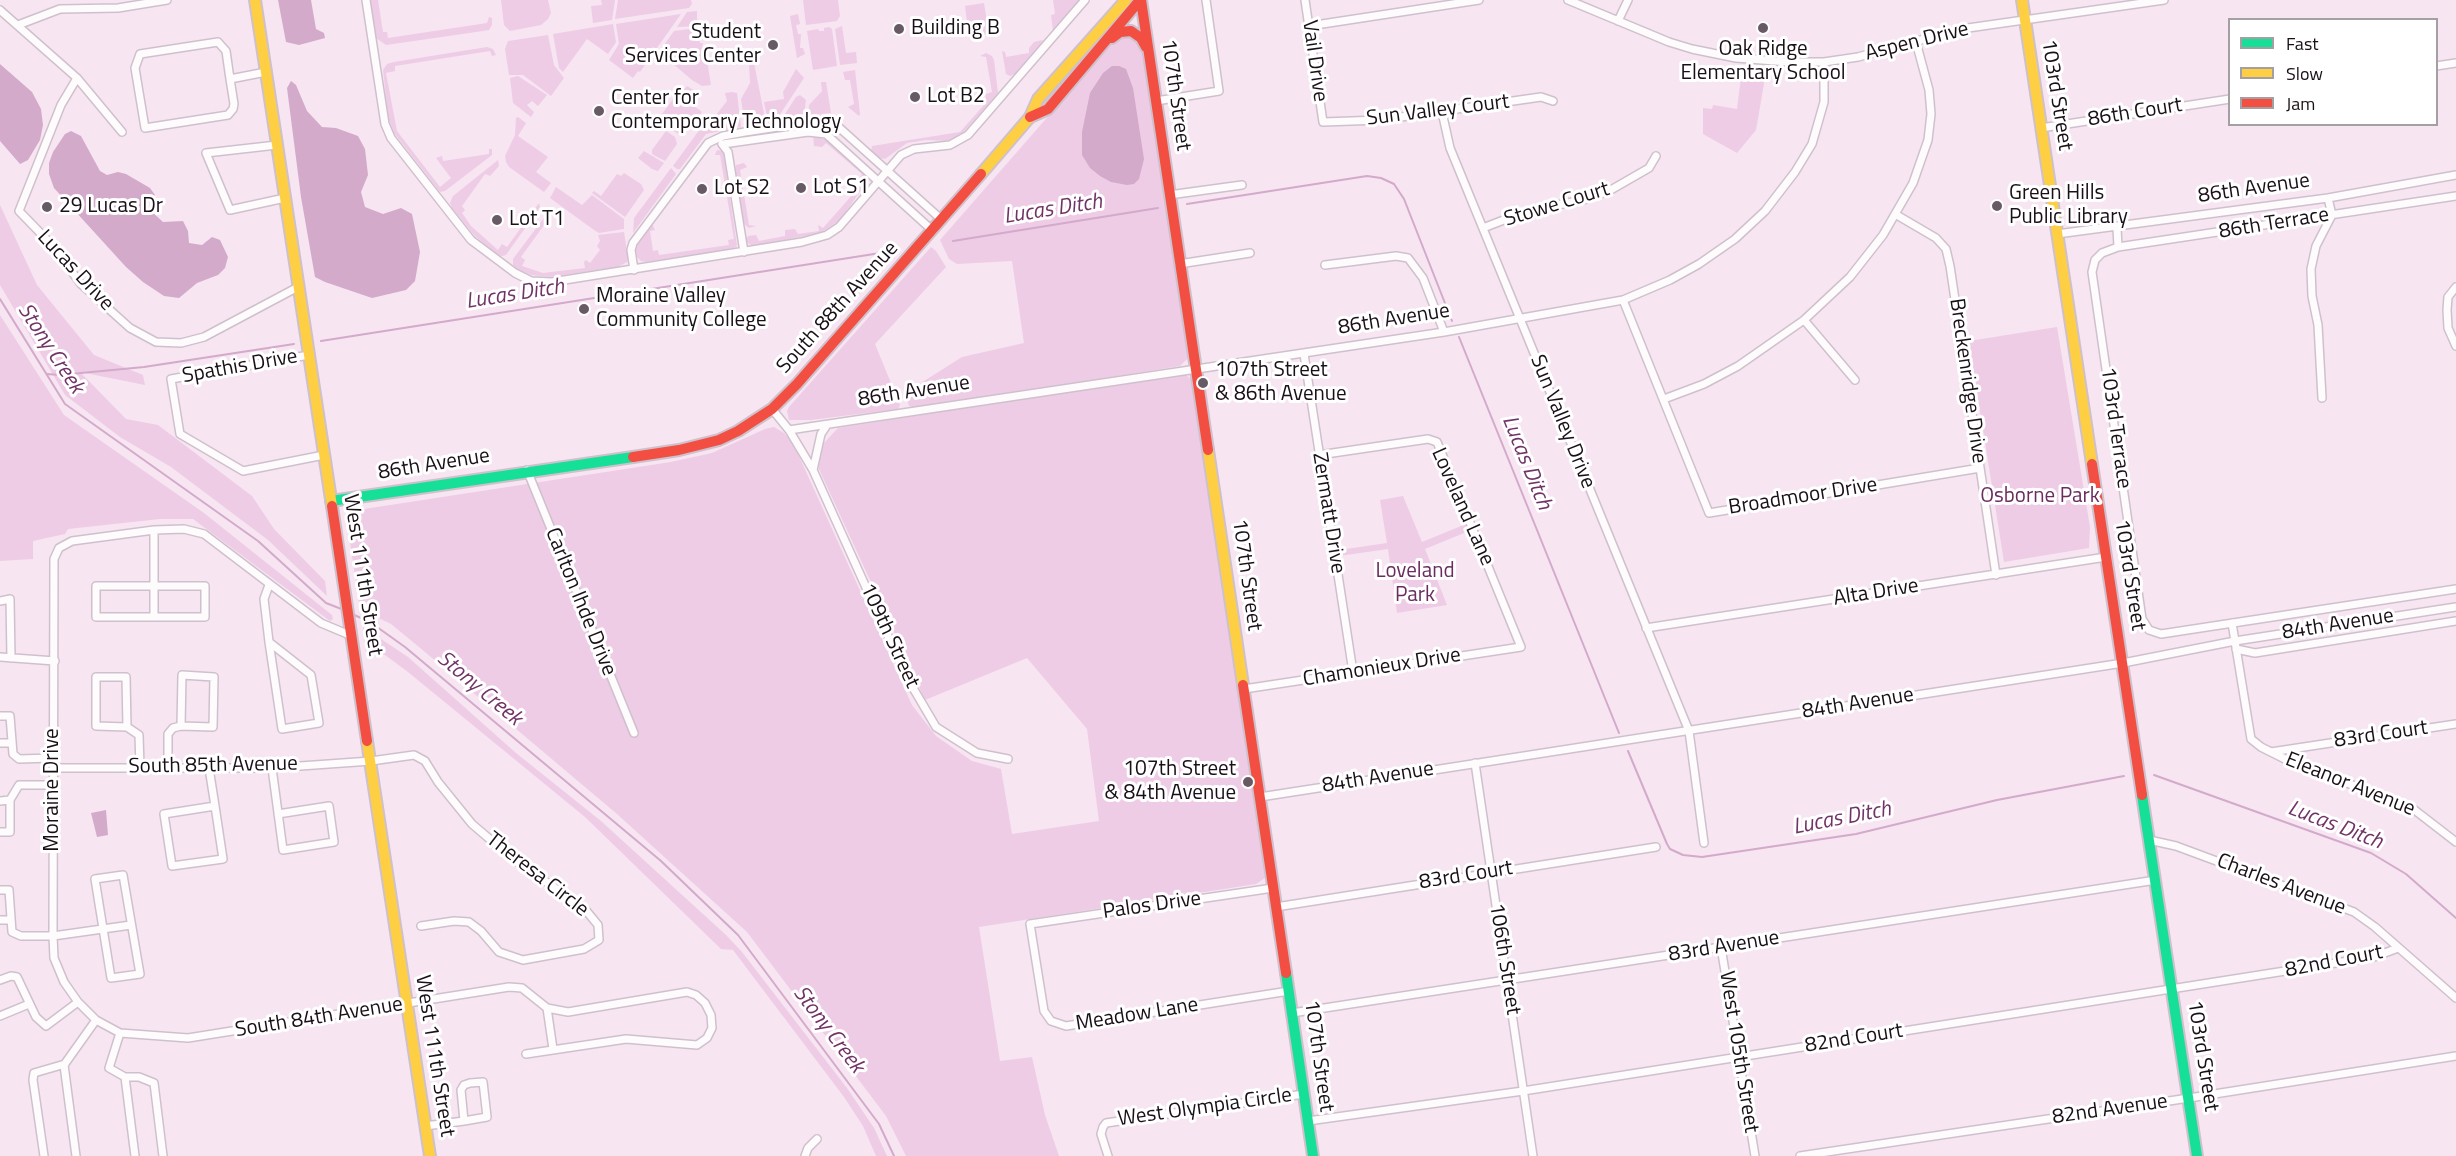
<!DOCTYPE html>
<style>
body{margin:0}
#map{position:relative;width:2456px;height:1156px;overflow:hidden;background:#f7e5f2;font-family:"Titillium Web",sans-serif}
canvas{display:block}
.legend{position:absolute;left:2228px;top:18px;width:210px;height:108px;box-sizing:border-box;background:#fff;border:2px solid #a39fa2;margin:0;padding:8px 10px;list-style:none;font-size:18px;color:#190f17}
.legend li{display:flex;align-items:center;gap:12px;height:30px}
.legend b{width:30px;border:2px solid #a39fa2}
</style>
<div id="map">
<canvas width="2456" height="1156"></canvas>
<ul class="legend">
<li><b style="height:8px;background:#16e098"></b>Fast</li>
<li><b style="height:8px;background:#ffcf43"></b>Slow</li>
<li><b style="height:8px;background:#f24e42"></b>Jam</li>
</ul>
</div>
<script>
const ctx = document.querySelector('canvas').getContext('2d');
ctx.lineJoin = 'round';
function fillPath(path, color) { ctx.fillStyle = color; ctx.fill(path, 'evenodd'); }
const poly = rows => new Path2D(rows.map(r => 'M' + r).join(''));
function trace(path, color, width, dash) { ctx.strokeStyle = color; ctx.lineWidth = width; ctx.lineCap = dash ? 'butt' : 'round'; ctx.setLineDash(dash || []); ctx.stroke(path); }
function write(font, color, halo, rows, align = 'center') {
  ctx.font = font + ' "Titillium Web",sans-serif'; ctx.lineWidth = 6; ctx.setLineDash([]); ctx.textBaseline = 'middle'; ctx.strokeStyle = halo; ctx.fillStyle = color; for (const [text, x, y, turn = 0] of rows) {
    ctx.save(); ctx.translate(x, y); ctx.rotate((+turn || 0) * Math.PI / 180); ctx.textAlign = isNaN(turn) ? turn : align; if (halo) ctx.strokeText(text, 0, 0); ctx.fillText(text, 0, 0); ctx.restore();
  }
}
fillPath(poly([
 [370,0,378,0,383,32,387,32,388,38,487,23,489,17,492,18,492,25,489,30,483,31,386,45,376,38],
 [501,0,548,0,551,13,548,19,541,25,510,31,504,25],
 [601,0,615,0,612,20,593,23,591,6,602,5],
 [618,0,691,0,692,4,689,8,615,19],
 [803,0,838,0,840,16,837,21,806,25],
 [1053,0,1080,0,1053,31,1051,15,1055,14],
 [984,3,989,34,969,37,965,6],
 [697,11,697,26,677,27,687,12],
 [681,14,640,72,638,71,633,78,609,60,619,44,616,24],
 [798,14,800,24,796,25,798,34,801,34,800,48,803,48,805,54,797,58,790,16],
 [613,24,616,42,608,54,587,39,563,72,559,68,553,34],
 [842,26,846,53,856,52,857,63,840,65,835,29],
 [829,27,832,29,837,66,813,70,807,31,818,29,819,31,824,31,824,28],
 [697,28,700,43,703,43,701,54,706,54,711,85,702,86,692,80,659,52,674,31],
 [1131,34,1142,47,1144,54,1188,358,1180,366,1030,390,912,407,909,406,907,399,913,388,962,357,1024,343,1012,261,957,264,949,259,940,240,1114,41,1120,35],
 [548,35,554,65,564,78,551,96,523,75,509,75,505,49,508,41],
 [1043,40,1041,45,1015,74,1010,76,1006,74,1002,51,1005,52,1006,57,1029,53,1029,48,1034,42],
 [487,47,493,49,496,55,492,56,490,51,395,66,395,71,386,73,397,131,440,187,451,178,436,158,442,156,443,161,489,154,489,149,492,149,492,155,445,191,440,192,394,133,388,117,383,70,387,64,394,62],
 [986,53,992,56,994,60,998,93,962,134,947,141,926,140,907,143,885,159,880,158,871,151,872,146,960,132,984,105,986,94,992,92,986,57,980,56],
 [754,63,766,123,755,125,754,122,749,125,744,119,741,99,750,83,749,64],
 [796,69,804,78,777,119,768,122,764,102,784,99,783,92],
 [1742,69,1766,72,1756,130,1737,153,1703,134,1703,108,1712,109,1713,105,1737,109],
 [855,70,860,114,859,116,848,107,854,104,850,80,845,80,843,72],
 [518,76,547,95,538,106,532,101,527,105,534,112,531,117,513,103,510,78],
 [821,82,826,82,831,113,808,116,809,105,822,91],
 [687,86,695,91,689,102,702,112,682,136,674,131,671,121,662,114,673,99,677,98],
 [732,92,737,93,741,127,706,134,680,169,677,169,673,166,711,114,716,115,727,101,725,93],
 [800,95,806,100,804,117,796,118,795,116,792,116,792,119,785,119,783,117,796,97],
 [518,117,526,123,518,136,548,157,536,172,551,183,544,192,509,167,506,162,505,156,515,135,516,118],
 [666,131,675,137,677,144,665,161,652,154,652,150],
 [813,135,826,140,864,172,866,183,841,219,821,233,753,246,749,244,746,241,748,236,756,235,759,241,785,236,785,230,795,229,798,234,819,231,818,225,823,228,862,184,859,179,862,174,826,143,822,147,814,146],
 [717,150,722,151,724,155,737,246,732,249,646,262,641,261,637,257,635,248,652,224,655,230,650,231,653,251,658,250,659,255,729,245,728,240,734,239,720,155,715,155],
 [644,151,664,163,658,171,652,169,638,158],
 [498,160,499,166,490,176,485,174,462,206,465,210,462,213,471,226,498,250,502,244,507,247,539,203,540,207,506,255,502,256,497,255,474,235,452,208,450,203,453,196],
 [744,163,747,167,740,170,749,225,756,226,749,228,743,223,735,170,736,165],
 [671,168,676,174,633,233,634,218],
 [624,173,641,184,644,190,625,217,592,193,594,191,601,196,617,174,621,176],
 [556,187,582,205,592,195,624,219,624,229,599,233,594,230,550,198],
 [0,205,37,285,94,355,143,375,145,385,80,372,126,419,158,425,252,496,274,529,325,581,327,596,268,540,171,467,120,437,65,395,0,285],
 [551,212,552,214,521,257,525,260,522,266,543,273,585,268,584,262,586,260,590,263,600,250,597,246,600,241,598,235,624,232,628,257,627,262,618,267,550,277,531,275,517,269,513,265,513,259,546,215],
 [931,247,936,251,946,267,875,344,900,405,898,409,811,420,789,420,787,411,789,407],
 [0,315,64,415,204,513,332,615,333,619,330,621,193,519,160,519,68,529,65,534,33,541,33,559,0,561],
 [2057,327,2090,527,2089,548,2004,562,1969,341],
 [1184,373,1192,380,1265,878,1256,884,979,927,1000,1061,1032,1057,1045,1115,1059,1156,906,1156,886,1116,747,932,617,814,419,647,391,624,360,609,348,529,354,512,364,509,671,462,712,453,765,429,774,427,784,433,793,443,912,705,936,736,972,761,1001,769,1012,834,1099,821,1087,729,1027,658,925,700,818,467,823,444,838,428],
 [1403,496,1422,542,1466,524,1469,531,1425,549,1447,605,1397,613,1388,549,1339,556,1339,550,1387,543,1380,500],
 [363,627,408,657,516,753,601,821,726,935,742,952,847,1088,874,1128,887,1156,876,1156,863,1126,844,1097,733,950,721,949,585,817,408,672,385,655,366,652]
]), '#eecce6');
fillPath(poly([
 [278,0,311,0,316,29,324,33,325,38,299,45,286,42],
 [0,64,32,92,41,109,43,125,40,140,28,160,20,164,0,141],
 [1112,66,1119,66,1126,69,1133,88,1144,159,1139,179,1134,184,1127,185,1111,182,1100,176,1090,168,1082,155,1082,132,1090,93,1103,73],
 [291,81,296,85,307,111,322,127,336,128,358,136,365,149,368,175,361,192,365,207,383,214,401,208,412,214,420,252,415,281,406,290,372,298,325,282,315,277,301,197,287,88],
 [71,131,81,136,100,171,107,175,118,172,126,174,150,188,155,195,147,204,151,211,163,222,183,221,188,231,189,243,202,245,212,237,220,240,228,257,225,268,218,275,197,283,179,298,164,296,143,282,126,267,54,188,49,174,49,163,53,152,65,134],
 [106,810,108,835,97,837,91,813]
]), '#d3aaca');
trace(poly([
 [1187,204,1367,176,1381,178,1394,184,1404,199,1452,321],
 [953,241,1158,208],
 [0,299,65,404,258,541,326,603,344,610],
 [1459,337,1619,733],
 [321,341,893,251],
 [47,374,60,375,144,367,294,344],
 [352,614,370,622,405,647,661,861,738,935,879,1124,894,1156],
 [1628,751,1667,844,1670,849,1683,855,1702,857,1856,834,1997,800,2124,776],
 [2154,775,2371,853,2406,874,2456,918]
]), '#d3aaca', 2);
const street = poly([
 [366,0,385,124,391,138,471,240,515,273,531,281,552,282,802,242,827,235,839,227,901,155,914,149,950,145,968,135,1085,0],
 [1305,0,1323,122,1380,120,1541,97,1553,101],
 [1568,0,1669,42,1692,49,1736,58,1788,62,1824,62,1858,57,1961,29,2164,0],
 [0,10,77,78,122,132],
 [1618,21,1628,0],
 [18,25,60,9,118,8,167,0],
 [1309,26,1479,0],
 [2436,66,2456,63],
 [77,78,61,105,19,211,52,245,81,284,130,328,156,342,181,343,204,337,298,287],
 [230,79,234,104,233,109,228,115,145,128,135,68,140,54,218,42,226,51,230,79,266,72],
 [1156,101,1219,91,1206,0],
 [1442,112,1450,148,1689,731,1704,843],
 [2041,128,2230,99],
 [815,131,829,126,838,130],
 [722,144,728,152,744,252],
 [723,144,808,132,826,134,933,231],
 [277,145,206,153,230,210,285,198],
 [1169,195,1242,185],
 [2456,196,2118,247,2102,253,2095,260,2092,272,2142,619,2149,630,2161,634,2456,589],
 [1895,214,1936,238,1946,249,1950,266,1996,575],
 [1483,228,1527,211,1583,200,1609,191,1649,168,1656,156],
 [2117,228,2118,247],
 [2057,234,2328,198,2456,175],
 [1179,264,1250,253],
 [1325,265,1396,256,1408,258,1423,278,1444,332],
 [634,270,631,250,633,243,708,143,723,136,745,132,824,120,833,122,942,220],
 [2456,287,2448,297,2447,310,2448,328,2456,346],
 [1623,300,1709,513,1980,468],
 [1804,320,1855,380],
 [1304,354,1353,672],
 [309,355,171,379,180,434,243,471,324,455],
 [2322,398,2318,325,2312,296,2311,269,2316,246,2332,215,2328,198],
 [1664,399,1704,384,1738,366,1804,320,1850,277,1883,235,1913,183,1928,140,1931,114,1929,90,1916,42],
 [772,409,789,430,1444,332,1623,300,1670,280,1699,264,1735,239,1765,211,1795,172,1812,144,1824,102,1824,62],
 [789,430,813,470,906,676,936,727,977,753,1008,759],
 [527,470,634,733],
 [813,470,821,434,827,425],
 [154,530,154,617],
 [269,585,264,599,269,642,311,675,319,723,282,729,269,642],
 [96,586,205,586,205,617,96,617,96,586],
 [0,601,10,599,11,658],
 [2232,623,2251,739,2261,747,2287,760,2412,808,2456,842],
 [1646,628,2106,557],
 [352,636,321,623,204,534,184,529,154,530,72,541,59,548,54,559,53,936,54,958,64,982,78,1002,96,1020,120,1033,188,1038,509,987,522,988,547,1008,568,1012,687,992,696,995,705,1003,711,1015,712,1028,707,1038,697,1045,626,1039,526,1054],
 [2236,649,2255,653,2456,621],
 [0,657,55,661],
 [1244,689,1521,647,1437,442,1428,439,1319,455],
 [0,716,10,716,13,754,19,759,52,758],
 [127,727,96,726,96,677,126,677,127,727,139,735,140,767],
 [0,743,10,743],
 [2271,752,2456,724],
 [1475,763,1533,1156],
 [168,767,168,734,173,728,181,726,182,675,214,677,213,727,181,726],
 [55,768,272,768,371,761,414,755,425,761,438,782,472,824,513,859,584,908,598,925,599,940,584,949,523,960,499,952,481,931,469,922,454,921,421,926],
 [209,768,215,806,223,859,172,866,164,814,215,806],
 [272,768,283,850,334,842,329,806,278,814],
 [1260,797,2123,663,2235,641,2456,607],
 [0,801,10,800],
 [0,832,10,832,10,800,19,785,54,785],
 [2149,840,2176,846,2354,912,2375,927,2456,998],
 [123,875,140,974,111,978,95,879,123,875],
 [1273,888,1030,924,1044,1011,1051,1021,1066,1026,1289,991],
 [0,890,9,890,12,932,21,936,53,936,131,925],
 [1276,907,1656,847],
 [0,920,9,920],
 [1721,947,1755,1156],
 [0,980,11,976,17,977,36,1017,46,1026,78,1002],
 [547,1008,553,1049],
 [1292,1013,2156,880],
 [0,1016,29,1004],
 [120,1033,109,1068,125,1077,139,1077,154,1083,163,1156],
 [125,1077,135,1156],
 [1308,1121,1523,1091,2374,957,2398,948],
 [425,1126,464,1121,487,1117,483,1082,470,1083,464,1085,461,1090,464,1121],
 [44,1156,33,1080,34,1073,65,1064],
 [76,1156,64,1065,96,1020],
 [805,1156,808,1148,817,1139],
 [1108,1156,1101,1134,1103,1127,1106,1123,1304,1094],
 [1800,1156,2189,1098,2456,1056]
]);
const fast = poly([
 [331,501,633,457],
 [2142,795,2197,1156],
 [1286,973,1313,1156]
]);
const slow = poly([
 [255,0,332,506],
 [2022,0,2092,464],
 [981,174,1030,117,1038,99,1126,0],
 [1208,450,1243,685],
 [367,741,430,1156]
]);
const jam = poly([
 [1141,0,1208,450],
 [1112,38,1120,32,1131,31,1141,38,1146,47],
 [1030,117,1048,109,1140,0],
 [633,457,679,450,719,440,738,431,772,409,797,384,981,174],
 [2092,464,2142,795],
 [332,506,367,741],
 [1243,685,1286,973]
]);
trace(street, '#cfc1cc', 10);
trace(fast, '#cfc1cc', 14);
trace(slow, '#cfc1cc', 14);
trace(jam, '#cfc1cc', 14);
trace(street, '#fefbfd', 7);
trace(fast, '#16e098', 10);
trace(slow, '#ffcf43', 10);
trace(jam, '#f24e42', 10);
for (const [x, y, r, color] of [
 [1763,28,6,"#675a64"],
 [899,29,6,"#675a64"],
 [773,45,6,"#675a64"],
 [915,97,6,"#675a64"],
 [599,111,6,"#675a64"],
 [801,188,6,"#675a64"],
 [702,189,6,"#675a64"],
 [1997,206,6,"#675a64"],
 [47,207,6,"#675a64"],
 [497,220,6,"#675a64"],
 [584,309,6,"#675a64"],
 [1203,383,6,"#675a64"],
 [1248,782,6,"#675a64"]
]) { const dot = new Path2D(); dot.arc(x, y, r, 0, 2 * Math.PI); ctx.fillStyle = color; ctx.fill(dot); trace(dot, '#fff', 2); }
write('21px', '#190f17', '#fff', [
 ["Building B",911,29],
 ["Student",761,33,"right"],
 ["Services Center",761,57,"right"],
 ["Oak Ridge",1763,50,"center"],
 ["Elementary School",1763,74,"center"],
 ["Lot B2",927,97],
 ["Center for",611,99],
 ["Contemporary Technology",611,123],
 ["Lot S1",813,188],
 ["Lot S2",714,189],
 ["Green Hills",2009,194],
 ["Public Library",2009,218],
 ["29 Lucas Dr",59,207],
 ["Lot T1",509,220],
 ["Moraine Valley",596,297],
 ["Community College",596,321],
 ["107th Street",1215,371],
 ["& 86th Avenue",1215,395],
 ["107th Street",1236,770,"right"],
 ["& 84th Avenue",1236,794,"right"]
], 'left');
write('21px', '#190f17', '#fff', [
 ["Aspen Drive",1917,42,-14],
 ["Vail Drive",1314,61,82],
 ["107th Street",1175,95,82],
 ["103rd Street",2056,95,81],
 ["Sun Valley Court",1438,111,-7],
 ["86th Court",2135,113,-9],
 ["86th Avenue",2254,189,-8],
 ["Stowe Court",1557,205,-17],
 ["86th Terrace",2274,224,-9],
 ["Lucas Drive",75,271,47],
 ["South 88th Avenue",838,308,-48],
 ["86th Avenue",1394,320,-9],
 ["Spathis Drive",240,367,-10],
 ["Breckenridge Drive",1967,381,82],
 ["86th Avenue",914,392,-9],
 ["Sun Valley Drive",1562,422,68],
 ["103rd Terrace",2115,428,82],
 ["86th Avenue",434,465,-9],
 ["Broadmoor Drive",1803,497,-9],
 ["Loveland Lane",1462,507,66],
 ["Zermatt Drive",1328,513,81],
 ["West 111th Street",362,575,81],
 ["107th Street",1246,575,82],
 ["103rd Street",2129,575,81],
 ["Alta Drive",1876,593,-9],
 ["Carlton Ihde Drive",580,602,68],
 ["84th Avenue",2338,625,-9],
 ["109th Street",889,636,65],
 ["Chamonieux Drive",1382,668,-9],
 ["84th Avenue",1858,704,-9],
 ["83rd Court",2381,735,-8],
 ["South 85th Avenue",213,766,-1],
 ["84th Avenue",1378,778,-9],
 ["Eleanor Avenue",2350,785,22],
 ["Moraine Drive",53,790,-90],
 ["Theresa Circle",537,875,38],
 ["83rd Court",1466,876,-9],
 ["Charles Avenue",2281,885,21],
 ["Palos Drive",1152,906,-8],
 ["83rd Avenue",1724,947,-9],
 ["106th Street",1504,959,81],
 ["82nd Court",2334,962,-11],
 ["Meadow Lane",1137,1015,-9],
 ["South 84th Avenue",319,1018,-9],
 ["82nd Court",1854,1039,-9],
 ["West 105th Street",1738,1052,81],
 ["West 111th Street",434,1056,81],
 ["107th Street",1318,1056,82],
 ["103rd Street",2202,1056,81],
 ["West Olympia Circle",1205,1108,-8],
 ["82nd Avenue",2110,1110,-8]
]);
write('21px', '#6a2c5f', '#fff', [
 ["Osborne Park",2040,497],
 ["Loveland",1415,572],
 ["Park",1415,596]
]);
write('italic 22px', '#713366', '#fff', [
 ["Lucas Ditch",1053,210,-9],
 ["Lucas Ditch",515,295,-9],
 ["Stony Creek",50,349,57],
 ["Lucas Ditch",1526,463,68],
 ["Stony Creek",479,689,40],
 ["Lucas Ditch",1842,819,-11],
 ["Lucas Ditch",2335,826,21],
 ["Stony Creek",828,1030,53]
]);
</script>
